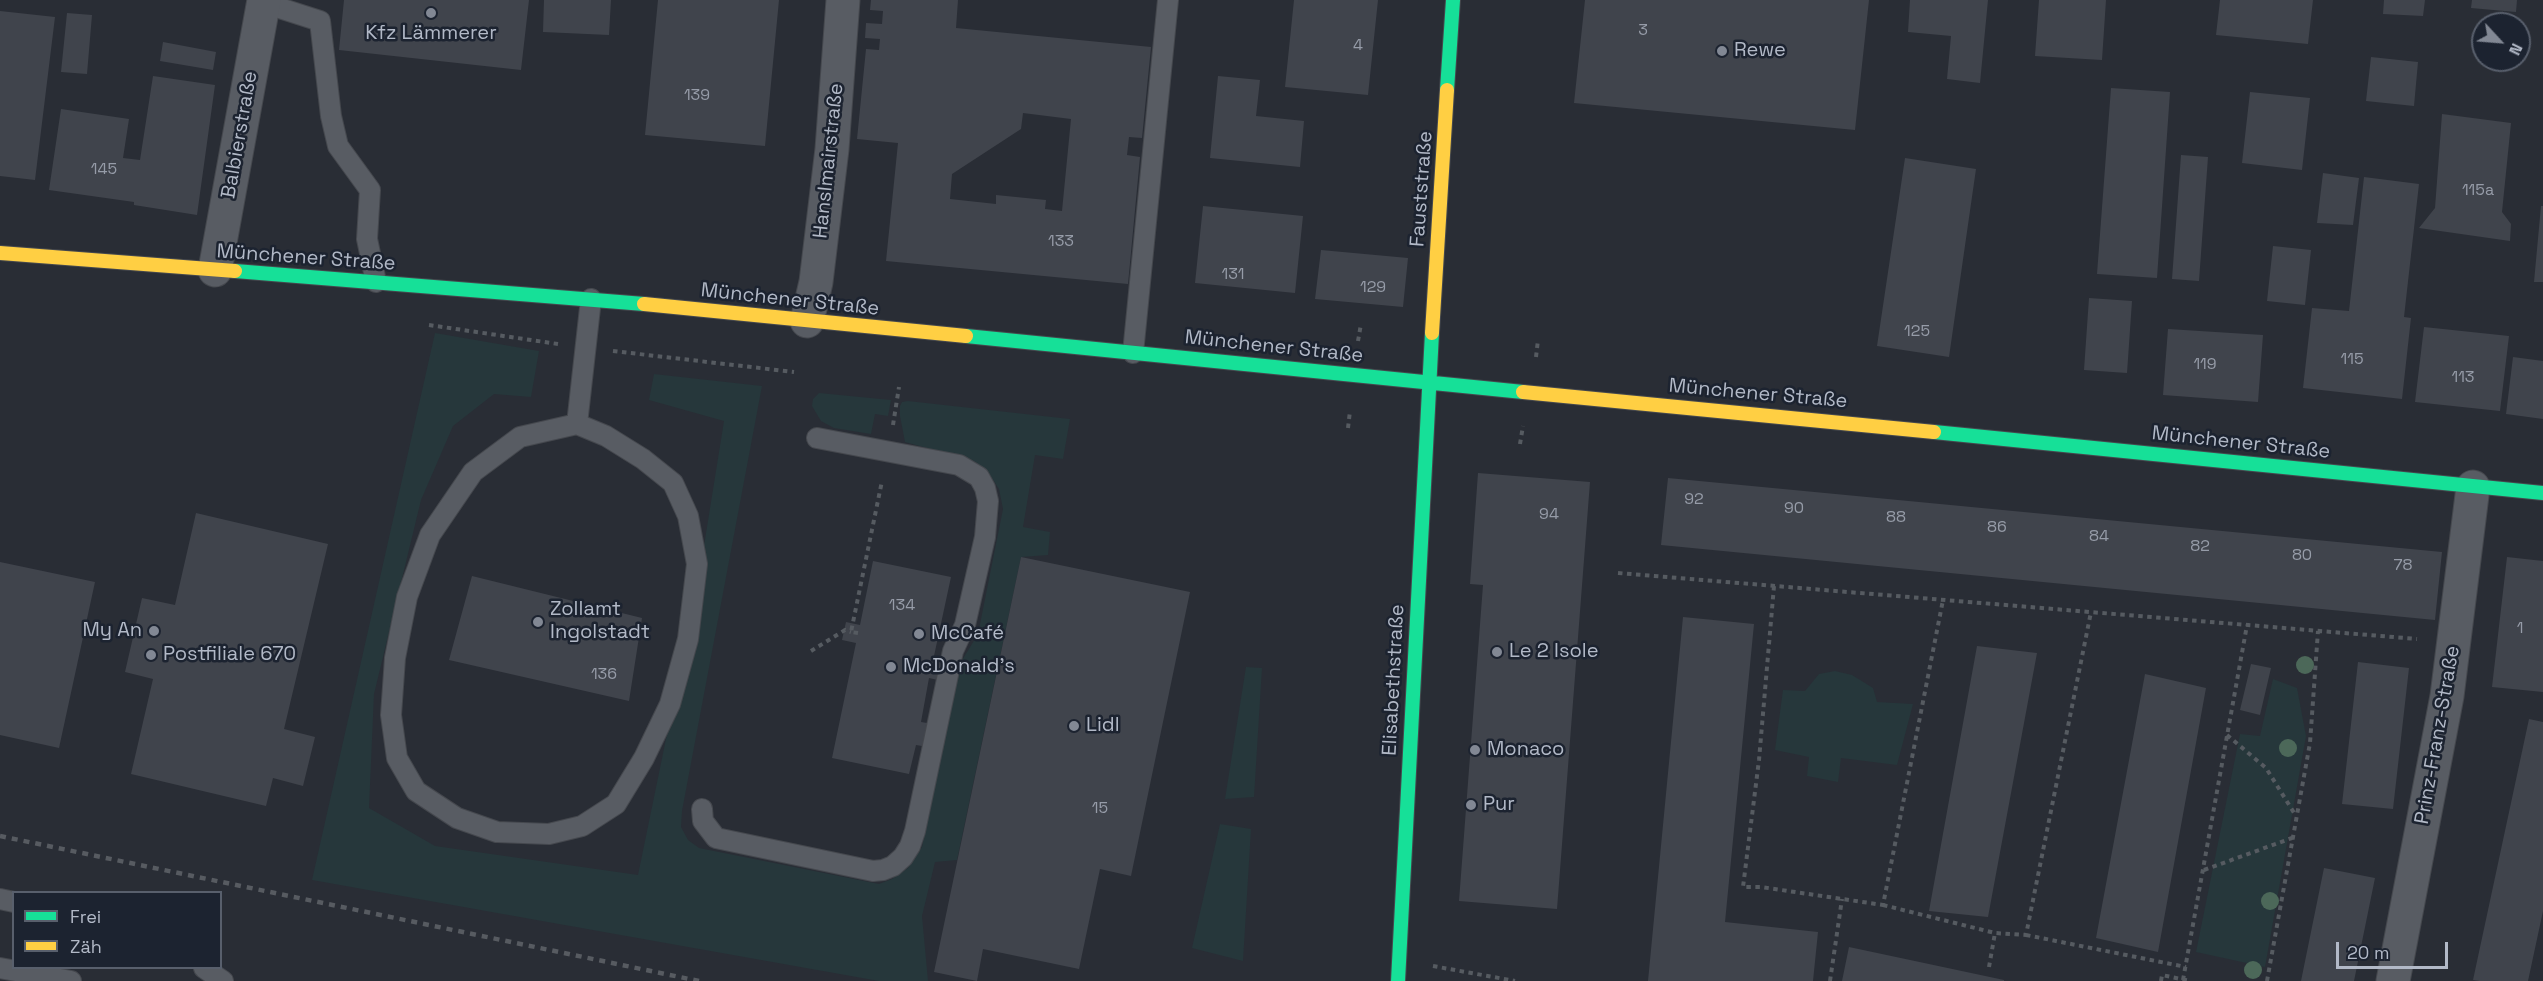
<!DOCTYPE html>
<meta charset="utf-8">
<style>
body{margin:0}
#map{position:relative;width:2543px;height:981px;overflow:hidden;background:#292d35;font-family:"Space Grotesk",sans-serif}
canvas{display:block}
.legend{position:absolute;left:12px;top:891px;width:210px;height:78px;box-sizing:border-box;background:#1c2330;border:2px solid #585f6c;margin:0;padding:8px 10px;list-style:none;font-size:18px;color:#b2b9c7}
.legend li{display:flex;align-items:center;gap:12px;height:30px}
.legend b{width:30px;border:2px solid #585f6c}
.north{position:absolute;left:2471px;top:12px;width:60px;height:60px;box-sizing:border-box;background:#1c2330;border:2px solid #585f6c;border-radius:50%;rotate:116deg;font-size:16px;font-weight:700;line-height:24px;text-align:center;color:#b2b9c7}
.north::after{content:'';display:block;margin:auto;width:21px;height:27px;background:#828894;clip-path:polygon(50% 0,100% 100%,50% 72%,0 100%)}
.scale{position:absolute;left:2336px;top:942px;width:112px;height:27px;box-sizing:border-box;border:3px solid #b2b9c7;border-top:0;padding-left:8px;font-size:18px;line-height:21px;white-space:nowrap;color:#b2b9c7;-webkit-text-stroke:4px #1c2330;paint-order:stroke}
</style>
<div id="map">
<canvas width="2543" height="981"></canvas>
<ul class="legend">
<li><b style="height:8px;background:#16e098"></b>Frei</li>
<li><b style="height:8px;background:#ffcf43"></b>Zäh</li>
</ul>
<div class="north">N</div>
<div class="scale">20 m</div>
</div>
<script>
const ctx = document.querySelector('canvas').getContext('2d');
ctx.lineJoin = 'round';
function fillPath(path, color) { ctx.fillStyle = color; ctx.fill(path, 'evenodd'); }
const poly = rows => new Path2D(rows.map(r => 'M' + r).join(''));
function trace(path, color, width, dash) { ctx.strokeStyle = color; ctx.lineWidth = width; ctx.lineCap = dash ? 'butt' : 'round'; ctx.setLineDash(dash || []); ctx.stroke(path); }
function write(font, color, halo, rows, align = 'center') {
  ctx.font = font + ' "Space Grotesk",sans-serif'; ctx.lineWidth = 5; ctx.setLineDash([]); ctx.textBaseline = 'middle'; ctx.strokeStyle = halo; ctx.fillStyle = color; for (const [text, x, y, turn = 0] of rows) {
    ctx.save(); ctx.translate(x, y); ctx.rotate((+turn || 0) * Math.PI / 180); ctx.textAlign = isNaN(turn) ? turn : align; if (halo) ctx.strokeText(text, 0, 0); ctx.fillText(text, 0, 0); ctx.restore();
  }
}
fillPath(poly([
 [435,333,539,351,531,397,494,394,453,426,421,500,374,694,369,808,435,846,638,875,667,734,694,635,703,552,724,421,649,400,654,374,762,386,682,811,681,827,688,840,699,848,879,884,892,879,908,868,922,847,958,667,978,634,1003,509,999,489,988,472,974,461,905,442,900,416,900,406,902,402,908,401,1070,419,1063,459,1035,455,1023,527,1050,532,1048,555,1021,557,957,860,935,862,922,916,928,981,879,981,312,880],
 [819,393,891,400,888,416,875,414,871,434,834,428,821,421,812,406,813,399],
 [1246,667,1262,668,1254,797,1225,799],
 [1835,671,1852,675,1873,688,1877,702,1913,704,1897,765,1841,758,1838,782,1807,776,1809,757,1775,750,1783,690,1805,691,1819,674],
 [2273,679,2297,688,2306,736,2265,967,2196,952,2240,734,2260,736],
 [1220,824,1251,829,1243,961,1192,948]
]), '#26373b');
fillPath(poly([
 [344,0,529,0,521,70,339,50],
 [544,0,611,0,609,35,543,32],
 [658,0,779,0,765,146,645,135],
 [871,0,958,0,956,28,1151,47,1142,138,1129,137,1127,155,1140,157,1128,284,886,261,898,143,857,139,866,49,879,50,880,39,865,38,866,23,882,24,883,11,870,10],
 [1023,113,1071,119,1062,211,1045,209,1046,200,996,195,996,204,950,199,952,174,1021,129],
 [1294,0,1378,0,1368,95,1285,87],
 [1585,0,1869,0,1855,130,1574,103],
 [1910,0,1988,0,1980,83,1947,79,1951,36,1908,32],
 [2039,0,2106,0,2102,60,2035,56],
 [2220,0,2313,0,2308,44,2216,35],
 [2384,0,2425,0,2423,16,2383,14],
 [2472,0,2517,0,2516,12,2471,8],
 [0,11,55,17,35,180,0,176],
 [67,13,92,15,87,74,61,72],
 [163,42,216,52,213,70,160,61],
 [2371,57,2418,62,2414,106,2366,101],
 [153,76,215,85,197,215,134,205,134,202,49,190,61,109,129,119,123,158,140,160],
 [1218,76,1260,80,1256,116,1304,121,1300,167,1210,158],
 [2111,88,2170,92,2157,278,2097,274],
 [2250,92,2310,98,2302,170,2242,163],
 [2442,114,2511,123,2502,212,2511,224,2510,241,2419,228,2435,208],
 [2181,155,2208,157,2199,281,2172,279],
 [1905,158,1976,169,1949,357,1877,346],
 [2323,173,2359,178,2353,225,2317,223],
 [2364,177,2419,184,2404,317,2411,318,2402,399,2303,388,2312,308,2349,311],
 [1203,206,1303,216,1295,293,1195,283],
 [2541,206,2543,206,2543,282,2534,282],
 [2273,246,2311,250,2305,305,2267,301],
 [1321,250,1408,258,1403,307,1315,299],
 [2089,298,2132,301,2127,373,2084,370],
 [2424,327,2509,336,2500,411,2415,402],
 [2168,329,2263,335,2258,402,2163,395],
 [2513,357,2543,361,2543,419,2506,414],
 [1478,473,1590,482,1557,909,1459,901,1483,585,1470,584],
 [1668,478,2442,552,2435,620,1661,545],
 [196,513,328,544,284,729,315,737,303,786,273,778,266,806,131,774,153,679,125,672,142,598,175,605],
 [1021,557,1190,592,1131,876,1100,869,1079,969,983,949,977,981,934,972],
 [2507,557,2543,561,2543,692,2492,687],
 [873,561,951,577,934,656,947,659,942,681,929,678,921,722,933,724,928,747,916,745,909,774,832,758,856,643,842,640,846,622,860,625],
 [0,562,95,582,59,748,0,735],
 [472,576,642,618,629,701,449,660],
 [1683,617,1754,624,1725,922,1818,932,1813,981,1648,981],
 [1977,646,2037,653,1988,917,1929,911],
 [2358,662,2409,668,2393,809,2342,804],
 [2251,664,2271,668,2260,715,2240,710],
 [2145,674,2206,688,2158,952,2096,938],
 [2529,719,2543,722,2543,911,2528,981,2480,981,2473,980],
 [2324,868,2375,878,2354,981,2301,981],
 [1849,947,2004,980,2004,981,1842,981]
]), '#40444c');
const lane = poly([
 [264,3,320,21,331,116,338,146,370,190,367,239,376,282],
 [1133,353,1168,0],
 [577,424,606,436,643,459,673,483,688,516,697,564,688,639,670,704,644,758,616,804,582,826,549,834,497,832,457,818,416,791,397,758,391,715,395,658,407,597,430,535,473,472,520,437,577,424],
 [577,424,591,299],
 [702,809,703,821,716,838,873,871,883,870,893,866,903,857,910,846,915,831,953,651,965,625,985,537,988,501,985,488,979,477,959,465,817,438],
 [0,899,14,902],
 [0,968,71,981],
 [204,968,223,981]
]);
const street = poly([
 [215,270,264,0],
 [807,321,816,282,832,149,843,0],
 [2393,981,2447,696,2473,487]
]);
const fast = poly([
 [1447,90,1453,0],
 [235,271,644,304],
 [966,336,1523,392],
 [1934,432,2543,493],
 [1398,981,1432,333]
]);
const slow = poly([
 [0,253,235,271],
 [644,304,966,336],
 [1432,333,1447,90],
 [1523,392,1934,432]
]);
trace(lane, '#45484e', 22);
trace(street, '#45484e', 35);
trace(fast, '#45484e', 16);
trace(slow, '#45484e', 16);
trace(poly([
 [429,325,558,344],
 [1358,341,1361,324],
 [613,351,794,372],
 [1536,357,1538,340],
 [893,425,899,387],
 [1348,428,1350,411],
 [1520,444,1523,426],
 [1618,573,2417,639],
 [1774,586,1759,760,1743,887,1761,887,1883,905,1943,600],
 [858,633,851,632,882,481],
 [811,651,845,630,851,632],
 [2227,735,2266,768,2296,816],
 [2204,870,2292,838],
 [1883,905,1995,933],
 [2026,935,2186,967],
 [1433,966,1515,981],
 [1989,967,1995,933,2026,935,2091,612],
 [2183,980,2247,625],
 [1830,981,1842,899],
 [2161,981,2162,975,2190,981],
 [2267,981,2310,743,2318,631]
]), '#565b61', 4, [4.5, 4.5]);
trace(lane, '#585c63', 20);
trace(street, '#585c63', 33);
trace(fast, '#16e098', 14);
trace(slow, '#ffcf43', 14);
trace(poly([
 [0,836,699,981]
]), '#575b61', 4.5, [6, 6]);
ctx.fillStyle = '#4c6859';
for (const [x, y] of [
 [2305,665],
 [2288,748],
 [2270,901],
 [2253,970]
]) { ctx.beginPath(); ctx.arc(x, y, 9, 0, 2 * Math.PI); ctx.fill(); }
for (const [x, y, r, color] of [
 [431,13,6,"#828894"],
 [1722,51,6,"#828894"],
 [538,622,6,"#828894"],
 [154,631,6,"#828894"],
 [919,634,6,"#828894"],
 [1497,652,6,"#828894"],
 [151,655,6,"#828894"],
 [891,667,6,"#828894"],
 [1074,726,6,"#828894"],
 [1475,750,6,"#828894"],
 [1471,805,6,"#828894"]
]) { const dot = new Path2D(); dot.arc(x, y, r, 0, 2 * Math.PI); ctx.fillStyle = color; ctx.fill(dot); trace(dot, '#1c2330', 2); }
write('16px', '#969ca8', null, [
 ["3",1643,31],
 ["4",1358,46],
 ["139",697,96],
 ["145",104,170],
 ["115a",2478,191],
 ["133",1061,242],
 ["131",1233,275],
 ["129",1373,288],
 ["125",1917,332],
 ["115",2352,360],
 ["119",2205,365],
 ["113",2463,378],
 ["92",1694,500],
 ["90",1794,509],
 ["94",1549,515],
 ["88",1896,518],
 ["86",1997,528],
 ["84",2099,537],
 ["82",2200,547],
 ["80",2302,556],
 ["78",2403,566],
 ["134",902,606],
 ["1",2520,629],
 ["136",604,675],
 ["15",1100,809]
]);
write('20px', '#b2b9c7', '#1c2330', [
 ["Kfz Lämmerer",431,34,"center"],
 ["Rewe",1734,51],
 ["Zollamt",550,610],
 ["Ingolstadt",550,633],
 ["My An",142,631,"right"],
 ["McCafé",931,634],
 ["Le 2 Isole",1509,652],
 ["Postfiliale 670",163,655],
 ["McDonald's",903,667],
 ["Lidl",1086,726],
 ["Monaco",1487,750],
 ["Pur",1483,805]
], 'left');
write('20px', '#b2b9c7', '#1c2330', [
 ["Balbierstraße",240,135,-80],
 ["Hanslmairstraße",829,161,-84],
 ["Fauststraße",1422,189,-86],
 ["Münchener Straße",306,258,4],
 ["Münchener Straße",790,300,6],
 ["Münchener Straße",1274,347,6],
 ["Münchener Straße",1758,394,5],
 ["Münchener Straße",2241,443,6],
 ["Elisabethstraße",1394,680,-87],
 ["Prinz-Franz-Straße",2438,735,-80]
]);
</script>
